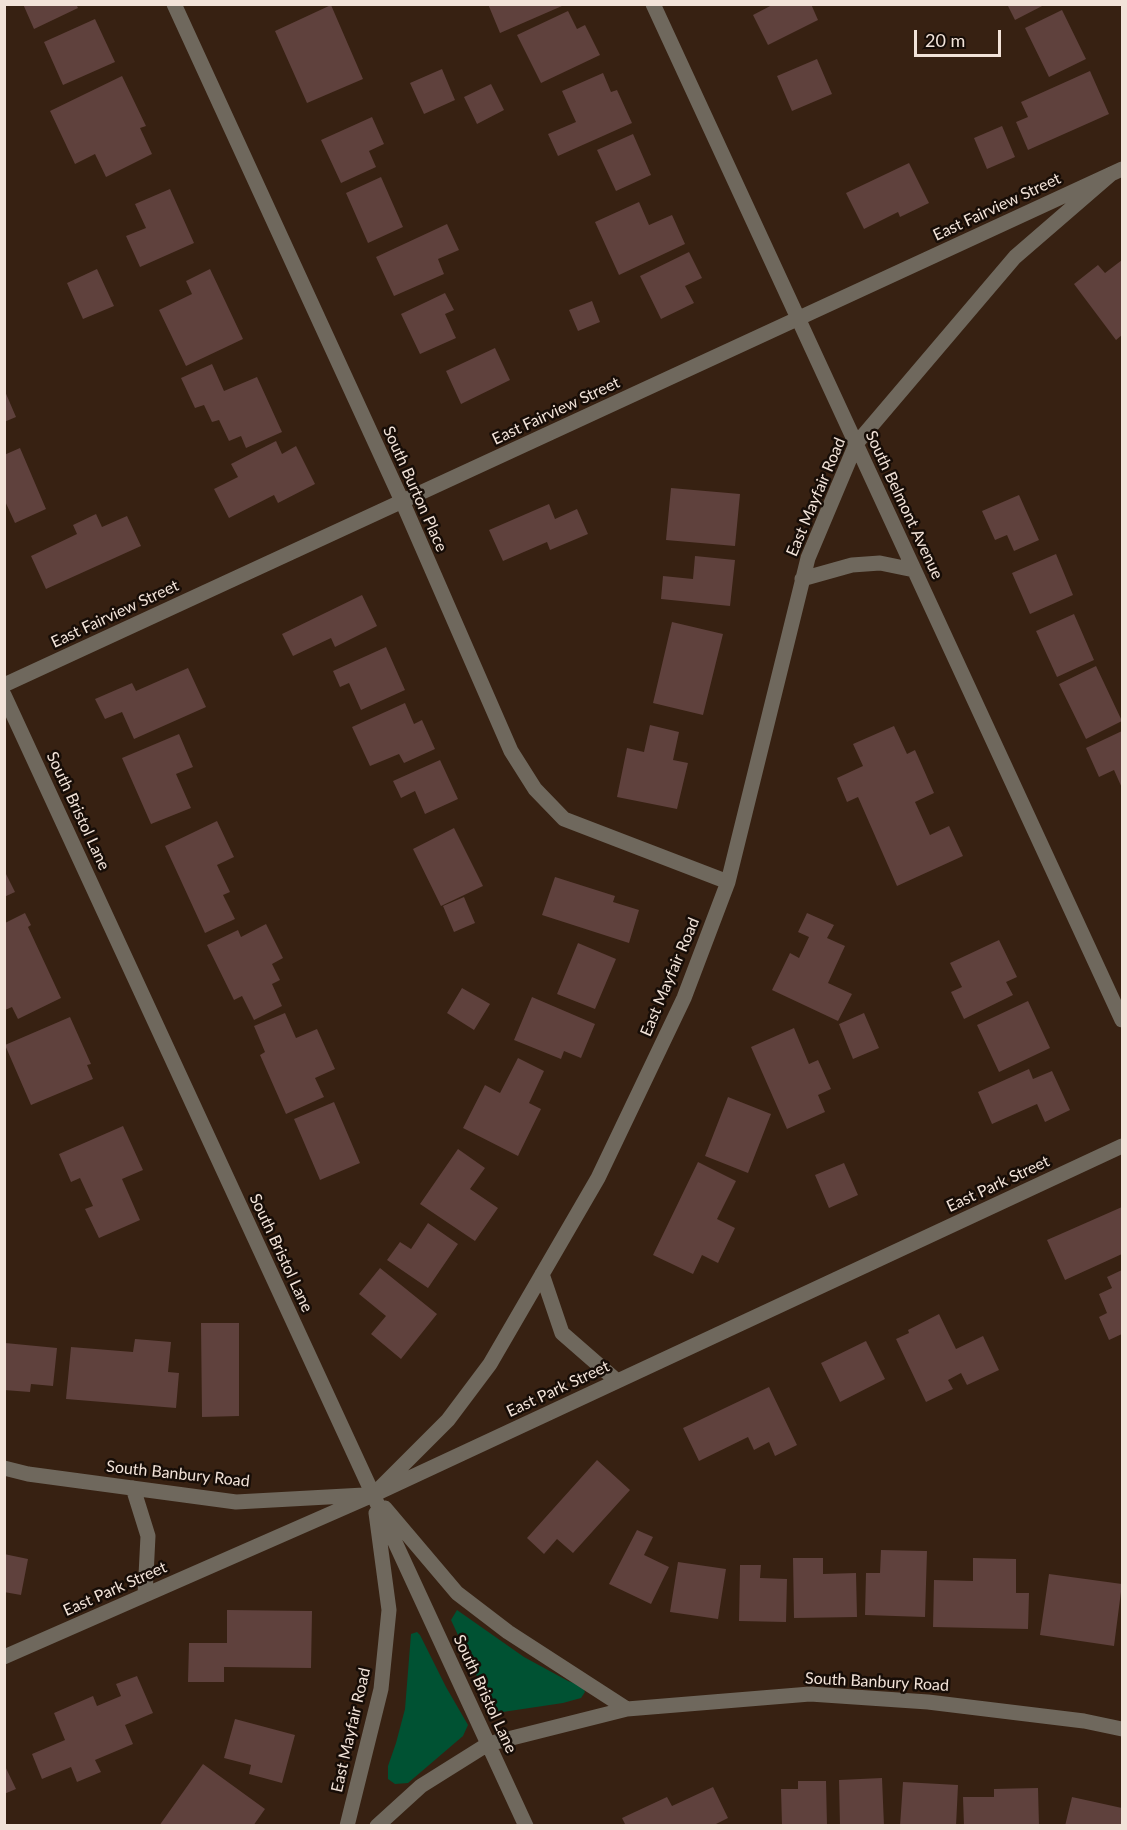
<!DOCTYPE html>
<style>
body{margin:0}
#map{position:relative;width:1127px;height:1830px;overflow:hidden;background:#372112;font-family:Lato,sans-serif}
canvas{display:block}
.frame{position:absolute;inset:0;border:6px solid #f2e3d9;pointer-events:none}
.scale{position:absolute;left:914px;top:30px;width:87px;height:27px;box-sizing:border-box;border:3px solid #f2e3d9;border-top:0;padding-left:8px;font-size:18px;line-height:21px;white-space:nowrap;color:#f2e3d9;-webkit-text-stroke:4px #170d07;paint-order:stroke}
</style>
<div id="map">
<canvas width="1127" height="1830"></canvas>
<div class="frame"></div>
<div class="scale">20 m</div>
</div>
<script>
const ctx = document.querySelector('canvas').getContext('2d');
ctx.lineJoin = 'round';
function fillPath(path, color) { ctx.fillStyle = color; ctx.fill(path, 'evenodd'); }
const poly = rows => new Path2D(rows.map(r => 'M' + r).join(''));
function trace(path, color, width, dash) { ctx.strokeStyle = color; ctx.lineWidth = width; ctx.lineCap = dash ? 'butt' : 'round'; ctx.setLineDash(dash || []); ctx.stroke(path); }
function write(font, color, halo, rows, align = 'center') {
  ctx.font = font + ' Lato,sans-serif'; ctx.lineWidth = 5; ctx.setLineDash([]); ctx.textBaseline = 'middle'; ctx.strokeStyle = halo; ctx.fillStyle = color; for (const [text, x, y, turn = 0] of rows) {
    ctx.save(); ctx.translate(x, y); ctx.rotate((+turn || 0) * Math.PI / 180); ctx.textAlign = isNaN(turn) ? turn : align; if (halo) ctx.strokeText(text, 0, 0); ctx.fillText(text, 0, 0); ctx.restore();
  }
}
fillPath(poly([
 [457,1610,524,1657,568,1681,582,1686,585,1692,581,1698,563,1703,496,1713,492,1709,451,1620],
 [417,1632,420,1635,446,1687,468,1725,463,1736,408,1783,395,1784,388,1779,388,1766,396,1743,405,1709,411,1634]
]), '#005233');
fillPath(poly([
 [23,4,76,4,78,8,34,29],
 [488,4,562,4,562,6,500,33],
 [774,4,811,4,818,20,768,45,753,15],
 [1007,4,1046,4,1015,20],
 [331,5,363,79,307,103,275,31],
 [1062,10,1086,59,1049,77,1025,28],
 [568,11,577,29,585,25,600,55,541,83,517,35],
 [95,19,115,62,63,85,44,42],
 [817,59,832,94,792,111,777,76],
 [442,69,455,100,424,114,410,83],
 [1090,71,1109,114,1028,150,1016,122,1028,117,1021,102],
 [603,73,611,92,617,90,632,123,558,156,548,134,576,122,562,91],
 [122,76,146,126,140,128,152,154,106,177,95,154,75,164,50,111],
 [491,84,504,110,477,124,464,97],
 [372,117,384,144,369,151,376,167,341,183,321,140],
 [1002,126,1015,157,987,169,974,138],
 [633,134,651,175,616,191,597,150],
 [909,163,929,203,900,217,898,212,864,229,846,193],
 [381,177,403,227,368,243,346,193],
 [170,189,194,243,140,267,126,236,146,228,135,204],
 [639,202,649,225,672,215,685,244,619,275,595,222],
 [447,224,459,250,438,259,444,274,394,296,376,257],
 [689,252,702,278,685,286,694,303,661,319,640,276],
 [1122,260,1122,335,1116,340,1074,284,1098,265,1105,273],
 [97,269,114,306,83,319,67,283],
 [210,269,243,339,186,366,159,310,192,294,186,281],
 [445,293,454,310,445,314,456,338,420,354,401,314],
 [592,301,600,322,578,331,569,310],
 [495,348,510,380,461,404,446,371],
 [212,364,224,391,257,377,282,432,246,448,241,436,229,441,219,420,212,422,204,405,195,408,181,378],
 [4,389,16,417,4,422],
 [276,441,282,454,296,446,315,484,278,503,274,495,229,518,214,489,238,477,231,464],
 [20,448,46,509,15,523,4,499,4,455],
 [671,488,740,494,735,546,666,540],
 [1019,495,1039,540,1014,551,1007,535,995,540,982,511],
 [549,504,555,519,577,509,588,534,550,550,547,542,503,561,489,530],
 [96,514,102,527,127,516,141,546,46,589,31,556,77,534,73,525],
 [1056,554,1073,595,1030,614,1012,573],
 [695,556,735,560,730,606,661,599,663,576,693,579],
 [362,595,377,626,335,647,331,638,293,656,282,634],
 [1074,614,1094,660,1057,677,1036,631],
 [672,622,723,634,703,715,653,703],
 [386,647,405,690,361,710,349,683,340,687,333,671],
 [1096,666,1122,721,1086,739,1059,684],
 [188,668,206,707,134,739,122,712,105,719,95,699,132,683,136,691],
 [405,703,414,724,422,720,435,749,404,763,399,754,370,766,352,727],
 [650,725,679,732,673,760,688,763,677,809,617,797,627,748,644,752],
 [894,726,907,754,915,750,934,793,915,802,930,835,949,826,963,856,897,886,858,797,847,802,837,778,863,766,853,744],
 [1122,731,1122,788,1114,770,1099,777,1086,748],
 [179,734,193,767,176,774,191,808,151,824,122,758],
 [440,760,458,799,425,814,415,791,401,798,393,781],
 [217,821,234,857,217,865,230,892,223,895,235,919,205,933,165,846],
 [454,828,483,886,441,906,413,849],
 [4,870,15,892,4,897],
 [555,877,615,896,613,902,639,910,629,943,542,915],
 [464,897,475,923,454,932,443,906],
 [25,913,31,925,28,927,61,998,18,1019,12,1007,5,1010,5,923],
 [807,913,834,925,827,938,845,946,828,983,852,994,838,1021,772,990,790,953,799,958,809,937,798,932],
 [266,924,283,958,272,964,280,980,272,984,282,1006,254,1020,242,996,234,1000,207,945,238,930,241,937],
 [999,940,1017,977,1006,982,1013,995,964,1019,951,992,962,987,950,963],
 [578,943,616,959,595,1009,557,994],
 [462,988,490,1004,474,1030,447,1013],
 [532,997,595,1024,581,1058,564,1051,561,1059,514,1040],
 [1028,1001,1050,1048,999,1072,977,1025],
 [285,1013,296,1038,317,1029,335,1069,315,1078,324,1097,286,1114,260,1055,265,1052,254,1026],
 [864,1013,879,1048,853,1059,839,1024],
 [70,1017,91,1064,87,1065,93,1079,31,1105,5,1045],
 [794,1028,809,1064,818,1060,831,1089,818,1095,825,1112,787,1129,751,1047],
 [518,1058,544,1071,529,1103,541,1109,518,1156,463,1128,485,1085,500,1093],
 [1029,1069,1033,1079,1052,1071,1070,1110,1045,1122,1037,1104,992,1124,978,1092],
 [728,1097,771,1114,748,1173,705,1156],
 [334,1102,360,1163,320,1180,294,1119],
 [123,1126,143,1170,122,1179,140,1220,99,1238,85,1209,93,1206,80,1178,71,1182,59,1154],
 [458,1149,485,1168,470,1189,498,1208,475,1241,420,1204],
 [698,1162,736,1181,717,1219,735,1228,718,1263,702,1255,693,1274,653,1255],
 [844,1163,858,1195,829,1208,815,1175],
 [1122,1207,1122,1254,1065,1280,1047,1240],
 [428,1223,458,1244,428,1288,387,1260,400,1242,411,1249],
 [380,1268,437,1314,401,1359,371,1334,386,1316,359,1294],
 [1122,1270,1122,1334,1109,1340,1099,1317,1107,1313,1099,1294,1112,1288,1107,1277],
 [939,1314,956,1349,983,1336,999,1370,967,1385,961,1373,948,1380,953,1389,926,1402,896,1339,909,1333,908,1330],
 [201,1323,239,1323,239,1416,202,1417],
 [135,1339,171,1342,168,1372,179,1373,176,1408,66,1399,71,1347,133,1352],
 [866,1341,885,1379,840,1402,821,1363],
 [5,1343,57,1348,53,1386,31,1384,30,1392,4,1390],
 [769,1387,797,1445,775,1456,769,1442,754,1450,748,1437,699,1461,683,1428],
 [597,1460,630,1490,573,1553,557,1539,544,1554,527,1538],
 [637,1530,653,1537,644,1555,669,1567,651,1604,609,1584],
 [881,1550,927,1551,925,1617,865,1615,866,1573,880,1573],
 [4,1554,28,1559,21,1595,4,1592],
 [793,1558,823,1558,823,1574,856,1573,857,1617,794,1618],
 [973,1558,1016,1559,1016,1593,1029,1593,1028,1629,933,1627,934,1580,973,1581],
 [678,1562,726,1569,718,1619,670,1612],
 [740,1565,761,1565,760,1578,787,1579,786,1622,739,1621],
 [1049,1574,1122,1584,1114,1646,1040,1635],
 [227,1610,312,1611,311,1668,224,1667,224,1682,188,1682,189,1643,227,1643],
 [137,1676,153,1713,125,1725,133,1744,95,1760,101,1772,77,1782,71,1767,42,1779,32,1754,65,1740,54,1713,93,1696,97,1706,121,1696,116,1684],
 [235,1719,295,1735,282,1783,249,1774,251,1765,224,1758],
 [4,1764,16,1789,4,1794],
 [203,1764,265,1809,253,1826,159,1826],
 [882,1778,884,1826,840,1826,839,1780],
 [798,1781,826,1781,827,1826,782,1826,781,1789,798,1789],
 [903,1782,958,1785,956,1826,900,1826],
 [713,1787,728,1818,712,1826,626,1826,622,1818,667,1797,672,1806],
 [1038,1788,1039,1826,964,1826,963,1797,994,1797,994,1789],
 [1072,1797,1122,1808,1122,1826,1065,1826]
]), '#5f413d');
trace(poly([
 [174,4,402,501,511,751,535,789,564,819,728,882],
 [653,4,1122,1020],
 [802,579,852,565,880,563,914,570],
 [4,685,1122,169],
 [4,695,526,1826],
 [542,1274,562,1333,617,1381],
 [4,1468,28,1474,236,1502,364,1495],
 [133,1488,148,1536,145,1595],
 [373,1495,448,1420,490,1364,598,1178,684,998,728,882,808,558,856,444,1015,257,1111,174],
 [385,1508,457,1593,508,1632,627,1709],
 [4,1657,373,1495,1122,1146],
 [347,1826,381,1689,389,1610,376,1513],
 [377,1826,421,1786,488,1744,627,1709,810,1694,928,1702,1084,1721,1122,1729]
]), '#6f685d', 15);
write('16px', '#f2e3d9', '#170d07', [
 ["East Fairview Street",997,207,-25],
 ["East Fairview Street",556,411,-25],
 ["South Burton Place",415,489,66],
 ["East Mayfair Road",816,497,-67],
 ["South Belmont Avenue",904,505,65],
 ["East Fairview Street",115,614,-25],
 ["South Bristol Lane",78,811,65],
 ["East Mayfair Road",670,977,-67],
 ["East Park Street",998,1184,-25],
 ["South Bristol Lane",281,1253,65],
 ["East Park Street",558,1389,-25],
 ["South Banbury Road",178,1474,6],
 ["East Park Street",115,1589,-24],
 ["South Banbury Road",877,1682,3],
 ["South Bristol Lane",485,1694,65],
 ["East Mayfair Road",351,1730,-77]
]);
</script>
